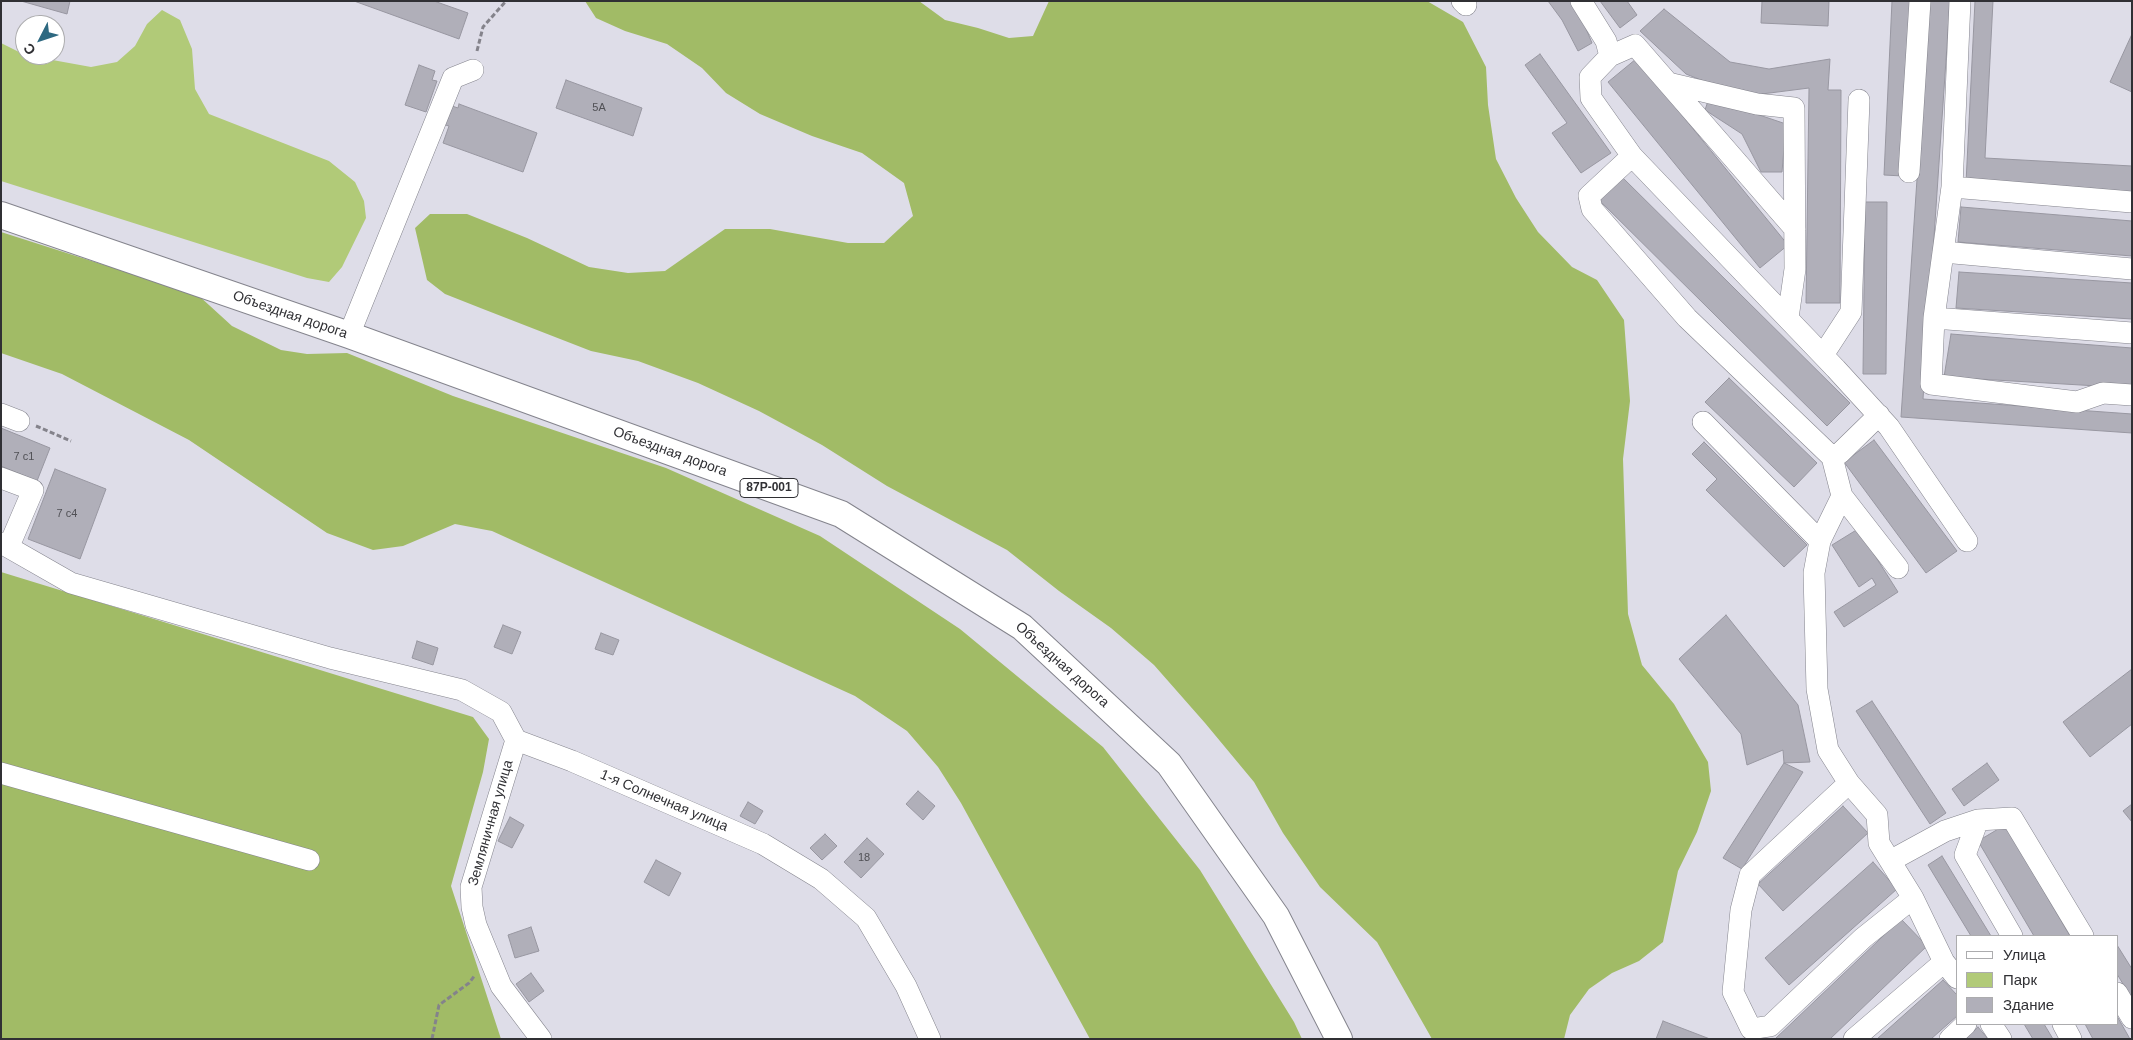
<!DOCTYPE html>
<meta charset="utf-8">
<style>
body{margin:0}
#map{position:relative;width:2133px;height:1040px;overflow:hidden;background:#dedde8;font-family:Helvetica,sans-serif}
canvas{display:block}
.frame{position:absolute;inset:0;border:2px solid #303034;pointer-events:none}
.legend{position:absolute;left:1956px;top:935px;width:162px;height:90px;box-sizing:border-box;background:#fff;border:1px solid #acacae;margin:0;padding:6px 9px;list-style:none;font-size:15px;color:#303034}
.legend li{display:flex;align-items:center;gap:10px;height:25px}
.legend b{width:25px;border:1px solid #acacae}
.north{position:absolute;left:15px;top:15px;width:50px;height:50px;box-sizing:border-box;background:#fff;border:1px solid #acacae;border-radius:50%;rotate:229deg;font-size:14px;font-weight:700;line-height:20px;text-align:center;color:#303034}
.north::after{content:'';display:block;margin:auto;width:18px;height:22px;background:#2e6981;clip-path:polygon(50% 0,100% 100%,50% 72%,0 100%)}
</style>
<div id="map">
<canvas width="2133" height="1040"></canvas>
<div class="frame"></div>
<ul class="legend">
<li><b style="height:6px;background:#fff"></b>Улица</li>
<li><b style="height:14px;background:#b1ca78"></b>Парк</li>
<li><b style="height:14px;background:#b0afb9"></b>Здание</li>
</ul>
<div class="north">С</div>
</div>
<script>
const ctx = document.querySelector('canvas').getContext('2d');
ctx.lineJoin = 'round';
function fillPath(path, color) { ctx.fillStyle = color; ctx.fill(path, 'evenodd'); }
const poly = rows => new Path2D(rows.map(r => 'M' + r).join(''));
function trace(path, color, width, dash) { ctx.strokeStyle = color; ctx.lineWidth = width; ctx.lineCap = dash ? 'butt' : 'round'; ctx.setLineDash(dash || []); ctx.stroke(path); }
function write(font, color, halo, rows, align = 'center') {
  ctx.font = font + ' Helvetica,sans-serif'; ctx.lineWidth = 5; ctx.setLineDash([]); ctx.textBaseline = 'middle'; ctx.strokeStyle = halo; ctx.fillStyle = color; for (const [text, x, y, turn = 0] of rows) {
    ctx.save(); ctx.translate(x, y); ctx.rotate((+turn || 0) * Math.PI / 180); ctx.textAlign = isNaN(turn) ? turn : align; if (halo) ctx.strokeText(text, 0, 0); ctx.fillText(text, 0, 0); ctx.restore();
  }
}
fillPath(poly([
 [162,10,180,20,192,49,195,89,209,114,329,161,355,182,364,201,366,218,342,267,329,282,307,278,1,181,1,43,25,55,91,67,117,62,135,46,147,24]
]), '#b1ca78');
fillPath(poly([
 [585,1,919,1,945,20,978,28,1009,38,1033,36,1049,1,1427,1,1463,22,1486,67,1488,105,1496,159,1516,198,1538,232,1572,267,1597,280,1624,320,1630,401,1623,459,1628,614,1642,665,1674,704,1708,762,1711,791,1697,832,1678,871,1663,942,1639,961,1612,973,1589,989,1570,1015,1564,1039,1432,1039,1377,942,1320,887,1283,833,1254,782,1205,723,1154,665,1111,628,1059,591,1007,550,887,486,822,445,759,411,698,383,638,361,591,351,483,309,445,294,427,280,415,228,430,214,467,214,527,238,589,267,628,273,665,271,725,229,770,229,848,243,884,243,913,216,904,183,862,153,812,136,760,114,726,93,702,68,667,44,625,31,596,18],
 [1,232,198,295,232,326,281,350,307,354,347,353,453,396,666,468,820,536,960,629,1103,747,1200,870,1294,1022,1302,1039,1090,1039,961,803,938,767,907,731,855,696,492,531,455,524,403,546,373,550,327,533,189,440,62,374,1,353],
 [1,572,473,717,489,739,483,772,451,886,501,1039,1,1039]
]), '#a1bb66');
const building = poly([
 [21,1,70,1,67,14,21,1],
 [354,1,434,1,468,13,459,39,354,1],
 [1548,1,1570,1,1579,12,1592,43,1578,51,1562,20,1548,1],
 [1600,1,1627,1,1637,15,1620,28,1600,1],
 [1762,1,1829,1,1828,26,1761,23,1762,1],
 [1892,1,1911,1,1903,176,1884,175,1892,1],
 [1929,1,1950,1,1923,399,2132,414,2132,433,1901,417,1929,1],
 [1975,1,1993,1,1985,158,2132,166,2132,192,1966,183,1975,1],
 [1664,9,1730,62,1769,69,1830,59,1828,90,1841,90,1840,303,1806,303,1809,88,1754,95,1716,86,1686,74,1640,31,1664,9],
 [2132,34,2132,92,2110,82,2132,34],
 [1540,54,1611,153,1581,173,1552,133,1567,123,1525,65,1540,54],
 [1636,59,1788,245,1760,268,1608,82,1636,59],
 [419,65,435,71,432,80,437,81,426,112,405,105,419,65],
 [566,80,642,108,633,136,556,108,566,80],
 [1709,98,1786,124,1782,172,1761,172,1742,134,1705,110,1709,98],
 [459,104,537,133,523,172,443,143,449,126,442,124,449,105,458,108,459,104],
 [1619,174,1850,403,1827,426,1596,197,1619,174],
 [1865,202,1887,202,1886,374,1863,374,1865,202],
 [1961,207,2132,221,2132,256,1958,242,1961,207],
 [1959,272,2132,283,2132,319,1956,308,1959,272],
 [1951,334,2132,348,2132,388,1944,377,1951,334],
 [1729,378,1817,463,1794,487,1705,402,1729,378],
 [1,428,50,448,37,481,1,466,1,428],
 [1874,440,1957,551,1926,573,1844,462,1874,440],
 [1704,442,1807,545,1784,567,1706,490,1717,479,1692,454,1704,442],
 [55,469,106,489,80,559,28,539,55,469],
 [1858,529,1898,592,1844,627,1834,612,1876,585,1872,578,1859,587,1832,545,1858,529],
 [1726,615,1798,705,1810,762,1784,763,1783,750,1747,765,1741,734,1679,659,1726,615],
 [503,625,521,632,512,654,494,647,503,625],
 [601,633,619,640,613,655,595,649,601,633],
 [417,641,438,648,433,665,412,658,417,641],
 [2132,669,2132,724,2090,757,2063,722,2132,669],
 [1872,701,1946,813,1930,824,1856,711,1872,701],
 [1784,763,1803,772,1742,869,1723,858,1784,763],
 [1987,763,1999,780,1964,806,1952,789,1987,763],
 [918,791,935,806,923,820,906,804,918,791],
 [748,802,763,811,755,824,740,816,748,802],
 [2132,804,2132,822,2123,811,2132,804],
 [1843,806,1868,833,1783,911,1758,884,1843,806],
 [510,817,524,825,512,848,498,841,510,817],
 [2005,825,2070,936,2034,936,1978,841,2005,825],
 [825,834,837,846,822,860,810,848,825,834],
 [867,838,884,854,861,878,844,862,867,838],
 [1942,856,1991,936,1971,936,1928,865,1942,856],
 [656,860,681,873,669,896,644,882,656,860],
 [1873,862,1897,889,1789,985,1765,958,1873,862],
 [1901,919,1927,946,1830,1039,1775,1039,1901,919],
 [531,927,539,951,515,958,508,935,531,927],
 [2117,945,2132,969,2132,999,2117,974,2117,945],
 [531,973,544,991,529,1002,516,984,531,973],
 [1943,980,1957,995,1957,1016,1931,1039,1877,1039,1943,980],
 [2117,1016,2130,1039,2093,1039,2085,1024,2117,1024,2117,1016],
 [1663,1021,1710,1039,1656,1039,1663,1021],
 [2024,1024,2044,1024,2053,1039,2033,1039,2024,1024],
 [1978,1027,1988,1039,1965,1039,1978,1027]
]);
fillPath(building, '#b0afb9');
trace(building, '#9897a1', 1);
const minor = poly([
 [1462,1,1466,5],
 [1581,1,1606,41,1610,56],
 [1960,1,1952,187,1934,318,1931,384,2077,402,2103,393,2132,395],
 [1668,83,1757,104,1794,108,1795,269,1788,318],
 [1632,156,1589,196,1592,209,1687,318,1832,457,1842,496,1898,568],
 [1909,172,1920,1],
 [1952,187,2132,202],
 [1795,229,1635,45,1610,56,1590,77,1591,98,1632,156,1836,369,1889,427,1967,541],
 [1943,252,2132,269],
 [1934,318,2132,333],
 [349,335,453,78,473,70],
 [1823,355,1851,312,1859,100],
 [1,414,19,421],
 [1703,422,1820,541],
 [1832,457,1840,453,1879,415],
 [1,478,33,490,9,546],
 [1842,496,1820,541,1814,573,1817,689,1828,750,1849,783,1877,815,1879,843,1913,898,1944,962,1957,978],
 [1,543,71,583,330,658,462,690,501,712,516,740,572,761,763,844,821,879,866,918,906,986,930,1039],
 [516,740,471,887,472,907,476,925,501,986,541,1039],
 [1,773,309,860],
 [1849,783,1750,875,1741,910,1733,992,1751,1029,1770,1026,1863,938,1913,898],
 [1978,820,1965,855,2012,936],
 [1890,861,1945,831,1978,820,2012,818,2083,936],
 [2117,993,2132,1018],
 [1991,1024,2001,1039],
 [2063,1024,2071,1039],
 [1854,1039,1944,962],
 [1950,1039,1966,1024]
]);
const major = poly([
 [1,215,349,335,841,514,1022,627,1169,764,1276,916,1339,1039]
]);
trace(minor, '#84848d', 22);
trace(major, '#84848d', 28);
trace(poly([
 [477,51,483,27,506,1],
 [36,426,71,441],
 [432,1039,439,1005,469,983,475,975]
]), '#84838b', 3, [5, 2.5]);
trace(minor, '#fff', 21);
trace(major, '#fff', 26);
write('11px', '#505055', null, [
 ["5А",599,108],
 ["7 с1",24,457],
 ["7 с4",67,514],
 ["18",864,858]
]);
for (const [x, y, w] of [
 [769,488,58]
]) { const box = new Path2D(); box.roundRect(x - w / 2, y - 9.5, w, 19, 4); ctx.fillStyle = '#fff'; ctx.fill(box); trace(box, '#303034', 1); }
write('bold 12px', '#303034', null, [
 ["87Р-001",769,488]
]);
write('14px', '#303034', '#fff', [
 ["Объездная дорога",290,315,19],
 ["Объездная дорога",670,452,20],
 ["Объездная дорога",1062,665,42],
 ["1-я Солнечная улица",664,801,23],
 ["Земляничная улица",491,823,-74]
]);
</script>
